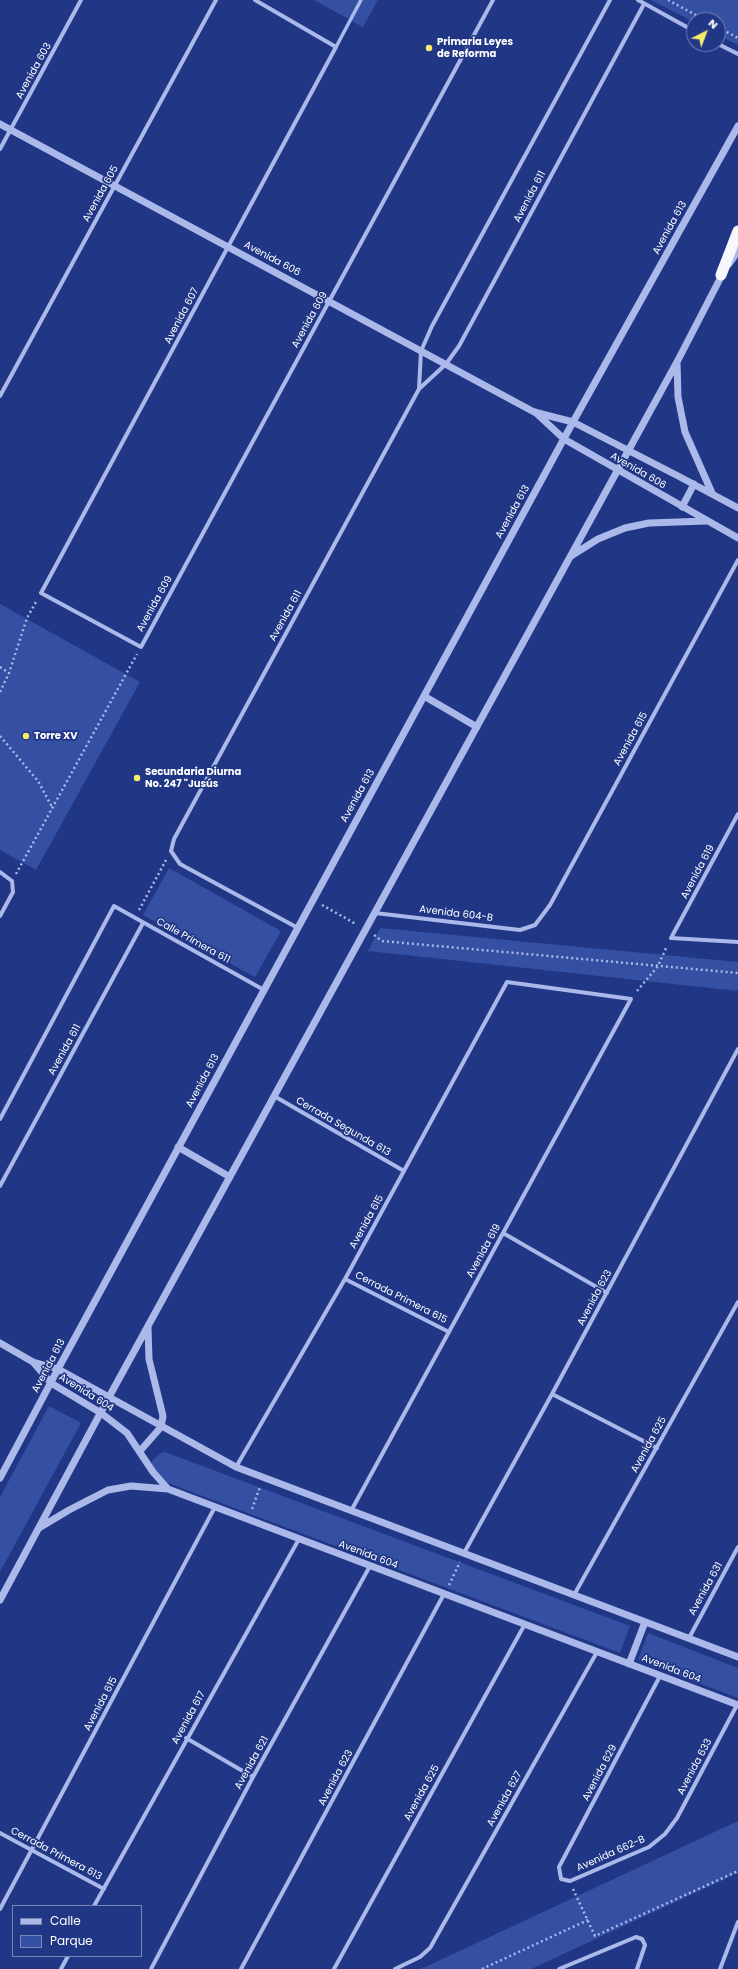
<!DOCTYPE html>
<meta charset="utf-8">
<style>
body{margin:0}
#map{position:relative;width:738px;height:1969px;overflow:hidden;background:#213786;font-family:Poppins,sans-serif}
canvas{display:block}
.legend{position:absolute;left:12px;top:1905px;width:130px;height:52px;box-sizing:border-box;background:#213786;border:1px solid #7a87b6;margin:0;padding:5px 7px;list-style:none;font-size:12px;color:#fff}
.legend li{display:flex;align-items:center;gap:8px;height:20px}
.legend b{width:20px;border:1px solid #7a87b6}
.north{position:absolute;left:686px;top:12px;width:40px;height:40px;box-sizing:border-box;background:#213786;border:1px solid #7a87b6;border-radius:50%;rotate:42deg;font-size:11px;font-weight:700;line-height:16px;text-align:center;color:#fff}
.north::after{content:'';display:block;margin:auto;width:14px;height:18px;background:#f6ec6c;clip-path:polygon(50% 0,100% 100%,50% 72%,0 100%)}
</style>
<div id="map">
<canvas width="738" height="1969"></canvas>
<ul class="legend">
<li><b style="height:5px;background:#aab9e9"></b>Calle</li>
<li><b style="height:11px;background:#354fa3"></b>Parque</li>
</ul>
<div class="north">N</div>
</div>
<script>
const ctx = document.querySelector('canvas').getContext('2d');
ctx.lineJoin = 'round';
function fillPath(path, color) { ctx.fillStyle = color; ctx.fill(path, 'evenodd'); }
const poly = rows => new Path2D(rows.map(r => 'M' + r).join(''));
function trace(path, color, width, dash) { ctx.strokeStyle = color; ctx.lineWidth = width; ctx.lineCap = dash ? 'butt' : 'round'; ctx.setLineDash(dash || []); ctx.stroke(path); }
function write(font, color, halo, rows, align = 'center') {
  ctx.font = font + ' Poppins,sans-serif'; ctx.lineWidth = 3.5; ctx.setLineDash([]); ctx.textBaseline = 'middle'; ctx.strokeStyle = halo; ctx.fillStyle = color; for (const [text, x, y, turn = 0] of rows) {
    ctx.save(); ctx.translate(x, y); ctx.rotate((+turn || 0) * Math.PI / 180); ctx.textAlign = isNaN(turn) ? turn : align; if (halo) ctx.strokeText(text, 0, 0); ctx.fillText(text, 0, 0); ctx.restore();
  }
}
fillPath(poly([
 [314,0,378,0,363,27],
 [651,0,738,0,738,45,718,35,718,20,694,20,694,22],
 [0,604,140,682,36,870,0,850],
 [169,868,281,931,255,977,143,915],
 [380,928,738,962,738,991,368,951],
 [49,1406,81,1423,0,1572,0,1497],
 [165,1452,630,1626,620,1653,168,1483,160,1477,152,1465,152,1461,159,1454],
 [648,1633,738,1668,738,1698,638,1660],
 [738,1821,738,1873,531,1969,421,1969]
]), '#354fa3');
trace(poly([
 [668,0,705,20],
 [718,27,738,38],
 [0,667,9,673],
 [0,692,9,673,27,618,36,602],
 [0,736,38,781,52,807],
 [16,874,137,654],
 [322,905,356,924],
 [139,910,166,860],
 [374,935,382,941,738,973],
 [637,991,658,966,667,946],
 [252,1509,260,1487],
 [449,1585,460,1562],
 [573,1889,595,1936,738,1871],
 [482,1969,588,1920]
]), '#aab9e9', 2.5, [2, 3]);
trace(poly([
 [336,47,361,0]
]), '#aab9e9', 3.5);
trace(poly([
 [255,0,336,47,41,593,141,647,493,0],
 [638,0,694,31],
 [718,44,738,54],
 [0,149,81,0],
 [419,389,421,351,432,326,610,0],
 [0,396,216,0],
 [738,814,671,938,738,942],
 [0,872,12,881,13,892,0,916],
 [375,913,520,930,535,925,550,905,738,560],
 [298,928,180,864,171,851,174,839,419,389,446,364,459,346,644,4],
 [274,1096,404,1171],
 [0,1119,114,906,264,990],
 [0,1186,143,923],
 [503,1233,607,1293],
 [345,1279,449,1332],
 [552,1394,657,1448],
 [236,1467,345,1279,507,982,631,999,351,1511],
 [464,1553,552,1394,738,1049],
 [574,1595,738,1302],
 [689,1638,738,1547],
 [660,1676,559,1867,561,1879,570,1881,649,1847,665,1834,677,1818,737,1705],
 [186,1738,253,1777],
 [0,1833,104,1889],
 [94,1906,299,1539],
 [0,1909,215,1507],
 [61,1969,68,1956],
 [151,1969,253,1777,370,1566],
 [241,1969,444,1594],
 [334,1969,525,1624],
 [395,1969,420,1957,430,1948,597,1652],
 [559,1969,636,1937,642,1939,645,1945,637,1969],
 [720,1969,738,1922]
]), '#aab9e9', 4);
trace(poly([
 [0,124,534,412,573,422,680,477,738,508],
 [729,264,738,251],
 [677,362,678,397,685,432,712,493],
 [535,412,564,439,738,538],
 [682,507,694,484],
 [571,556,598,539,625,528,649,523,707,521],
 [424,696,477,727],
 [178,1147,230,1177],
 [0,1343,33,1362,58,1369,236,1467,738,1657],
 [33,1362,51,1383,101,1413,127,1433,153,1472,168,1489,738,1705],
 [140,1451,161,1427,163,1416,149,1359,148,1327],
 [0,1478,58,1369,573,422,738,126],
 [39,1528,69,1510,108,1490,131,1486,168,1489],
 [0,1600,109,1397,677,362,723,273],
 [629,1664,645,1622]
]), '#aab9e9', 7);
trace(poly([
 [721,275,738,231]
]), '#f6f8fe', 11);
for (const [x, y, r, color] of [
 [429,48,4,"#f6ec6c"],
 [26,736,4,"#f6ec6c"],
 [137,778,4,"#f6ec6c"]
]) { const dot = new Path2D(); dot.arc(x, y, r, 0, 2 * Math.PI); ctx.fillStyle = color; ctx.fill(dot); trace(dot, '#213786', 1.5); }
write('bold 10px', '#fff', '#213786', [
 ["Primaria Leyes",437,42],
 ["de Reforma",437,54],
 ["Torre XV",34,736],
 ["Secundaria Diurna",145,772],
 ["No. 247 \"Jusús",145,784]
], 'left');
write('10px', '#fff', '#213786', [
 ["Avenida 603",34,71,-61],
 ["Avenida 605",101,194,-61],
 ["Avenida 611",530,197,-62],
 ["Avenida 613",670,228,-61],
 ["Avenida 606",272,259,28],
 ["Avenida 607",182,316,-62],
 ["Avenida 609",310,320,-61],
 ["Avenida 606",638,471,30],
 ["Avenida 613",513,512,-61],
 ["Avenida 609",155,604,-61],
 ["Avenida 611",286,616,-61],
 ["Avenida 615",631,739,-61],
 ["Avenida 613",358,796,-61],
 ["Avenida 619",698,872,-62],
 ["Avenida 604-B",456,914,7],
 ["Calle Primera 611",193,941,29],
 ["Avenida 611",65,1050,-61],
 ["Avenida 613",203,1081,-62],
 ["Cerrada Segunda 613",343,1127,30],
 ["Avenida 615",367,1222,-61],
 ["Avenida 619",484,1251,-61],
 ["Cerrada Primera 615",401,1298,27],
 ["Avenida 623",595,1298,-62],
 ["Avenida 613",49,1366,-62],
 ["Avenida 604",86,1393,32],
 ["Avenida 625",649,1445,-61],
 ["Avenida 604",368,1555,21],
 ["Avenida 631",706,1589,-61],
 ["Avenida 604",671,1669,21],
 ["Avenida 615",101,1704,-62],
 ["Avenida 617",189,1718,-61],
 ["Avenida 621",252,1763,-61],
 ["Avenida 633",695,1767,-62],
 ["Avenida 629",600,1773,-62],
 ["Avenida 623",336,1778,-62],
 ["Avenida 625",422,1793,-61],
 ["Avenida 627",505,1799,-61],
 ["Cerrada Primera 613",56,1854,28],
 ["Avenida 662-B",611,1854,-24]
]);
</script>
